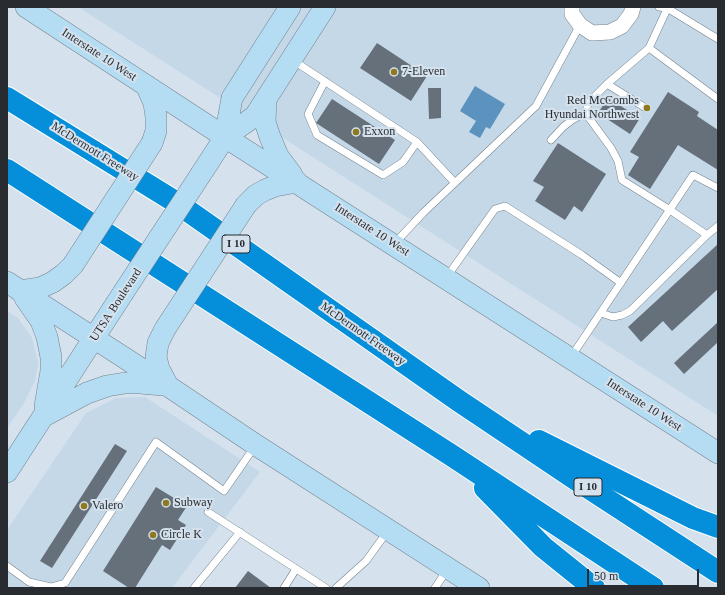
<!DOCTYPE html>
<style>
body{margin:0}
#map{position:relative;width:725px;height:595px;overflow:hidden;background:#d5e2ed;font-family:Georgia,serif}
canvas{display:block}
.frame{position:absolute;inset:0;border:8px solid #282c31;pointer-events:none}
.scale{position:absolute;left:587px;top:569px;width:112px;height:18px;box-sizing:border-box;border:2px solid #282c31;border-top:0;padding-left:5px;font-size:12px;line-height:14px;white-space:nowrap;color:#282c31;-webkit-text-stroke:3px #d5e2ed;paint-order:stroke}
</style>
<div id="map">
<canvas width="725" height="595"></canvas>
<div class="frame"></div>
<div class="scale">50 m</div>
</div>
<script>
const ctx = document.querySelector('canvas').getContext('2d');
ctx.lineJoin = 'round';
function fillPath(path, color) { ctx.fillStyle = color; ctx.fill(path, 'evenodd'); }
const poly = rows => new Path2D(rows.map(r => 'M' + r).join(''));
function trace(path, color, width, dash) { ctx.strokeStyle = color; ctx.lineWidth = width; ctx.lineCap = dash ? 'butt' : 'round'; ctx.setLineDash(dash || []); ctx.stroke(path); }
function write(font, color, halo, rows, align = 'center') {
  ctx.font = font + ' Georgia,serif'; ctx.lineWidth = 4; ctx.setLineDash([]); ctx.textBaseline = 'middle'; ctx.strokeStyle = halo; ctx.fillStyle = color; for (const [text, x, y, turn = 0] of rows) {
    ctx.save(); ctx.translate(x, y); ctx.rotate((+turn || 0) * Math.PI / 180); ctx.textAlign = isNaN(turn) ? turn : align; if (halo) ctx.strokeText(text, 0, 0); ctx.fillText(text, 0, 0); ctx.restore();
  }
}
fillPath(poly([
 [78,7,718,7,718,416],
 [7,311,18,318,32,338,38,363,35,381,24,403,7,428],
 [145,397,260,472,172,588,7,588,7,530,86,413,116,398]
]), '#c4d8e8');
fillPath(poly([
 [475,86,505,104,490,129,486,127,480,138,469,132,476,121,460,111]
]), '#5b92be');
fillPath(poly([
 [377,43,427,76,411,101,360,68],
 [428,88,441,88,441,118,429,119],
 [668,92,699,112,697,116,718,130,718,170,678,145,650,189,628,175,639,157,630,152],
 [608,98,640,118,630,134,598,113],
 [332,99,395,140,379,164,316,123],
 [558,143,606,174,582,212,574,206,565,220,535,201,544,187,533,181],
 [718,244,718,289,672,331,663,321,641,342,628,327],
 [718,322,718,342,684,374,674,363],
 [115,444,127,451,52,568,40,561],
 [156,487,187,506,178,520,186,525,170,550,162,545,135,588,129,588,103,571],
 [248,571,271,588,235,588]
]), '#65707a');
const service = poly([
 [659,7,667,8,718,39],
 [649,48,718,99],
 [294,61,417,142,455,183],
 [325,81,308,114,317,135,383,175,403,162,417,142],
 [607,84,644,107],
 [587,112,589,118,611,148,618,161,622,180,670,210,707,235,718,226],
 [551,140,563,127,572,120,587,112,587,106,590,101,607,84,649,48,668,7],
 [395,243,423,213,536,106,580,25],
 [446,278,495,209,505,206,582,255,621,283],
 [601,313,613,317,622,315,630,311,707,235],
 [571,357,693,175,718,188],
 [208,512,326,588],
 [7,566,29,582,51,587,65,583,156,442,224,491,255,446],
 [194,588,240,532],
 [284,588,296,569],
 [336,588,366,561,387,532],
 [435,588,447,570]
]);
const minor = poly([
 [572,7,572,14,580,25,592,33,610,32,622,26,631,14,633,7]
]);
const secondary = poly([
 [26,7,225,137,718,453],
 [146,85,154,103,156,117,156,131,152,143],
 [266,99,265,122,270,137,278,156,292,175],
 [225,137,232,98,290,7],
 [201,174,225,137,255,116,325,7],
 [246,205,256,195,265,190,275,186,297,182],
 [7,282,168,386,256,445,479,588],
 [20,291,40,288,53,282,64,274,73,265],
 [25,298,41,321,47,337,51,357,51,371,45,406],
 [165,329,158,343,156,357,159,369,168,386],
 [46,415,87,393,107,386,125,383,140,383,163,385],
 [7,472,123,293]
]);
const motorway = poly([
 [7,98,174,201,459,401,586,486,718,572],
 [7,170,451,455,653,588],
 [539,441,693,518,718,527],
 [485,488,543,547,594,588]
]);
trace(service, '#76818b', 8);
trace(minor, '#76818b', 16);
trace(secondary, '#76818b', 22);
trace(motorway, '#fff', 24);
trace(service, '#fff', 7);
trace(minor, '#fff', 15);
trace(secondary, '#b4ddf4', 21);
trace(motorway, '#058eda', 22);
const secondaryBridge = poly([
 [73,265,152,143],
 [123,293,201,174],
 [165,329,246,205]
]);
trace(secondaryBridge, '#76818b', 22, []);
trace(secondaryBridge, '#b4ddf4', 21);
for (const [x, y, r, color] of [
 [394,72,4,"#8f781d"],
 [647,108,4,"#8f781d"],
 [356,132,4,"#8f781d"],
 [166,503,4,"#8f781d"],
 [84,506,4,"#8f781d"],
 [153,535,4,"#8f781d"]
]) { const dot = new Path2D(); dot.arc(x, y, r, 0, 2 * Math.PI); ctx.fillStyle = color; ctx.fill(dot); trace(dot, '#d5e2ed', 1.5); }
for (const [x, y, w] of [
 [236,244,28],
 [588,487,28]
]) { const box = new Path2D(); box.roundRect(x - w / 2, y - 9, w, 18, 3); ctx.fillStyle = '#d5e2ed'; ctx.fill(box); trace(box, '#282c31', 1); }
write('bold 11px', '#282c31', null, [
 ["I 10",236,244],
 ["I 10",588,487]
]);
write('12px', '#282c31', '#d5e2ed', [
 ["Interstate 10 West",99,55,33],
 ["McDermott Freeway",95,152,32],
 ["Interstate 10 West",372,230,33],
 ["UTSA Boulevard",116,305,-57],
 ["McDermott Freeway",363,334,35],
 ["Interstate 10 West",644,405,33]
]);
write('12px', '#282c31', '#d5e2ed', [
 ["7-Eleven",402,72],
 ["Red McCombs",639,101,"right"],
 ["Hyundai Northwest",639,115,"right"],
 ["Exxon",364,132],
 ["Subway",174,503],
 ["Valero",92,506],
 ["Circle K",161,535]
], 'left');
</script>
